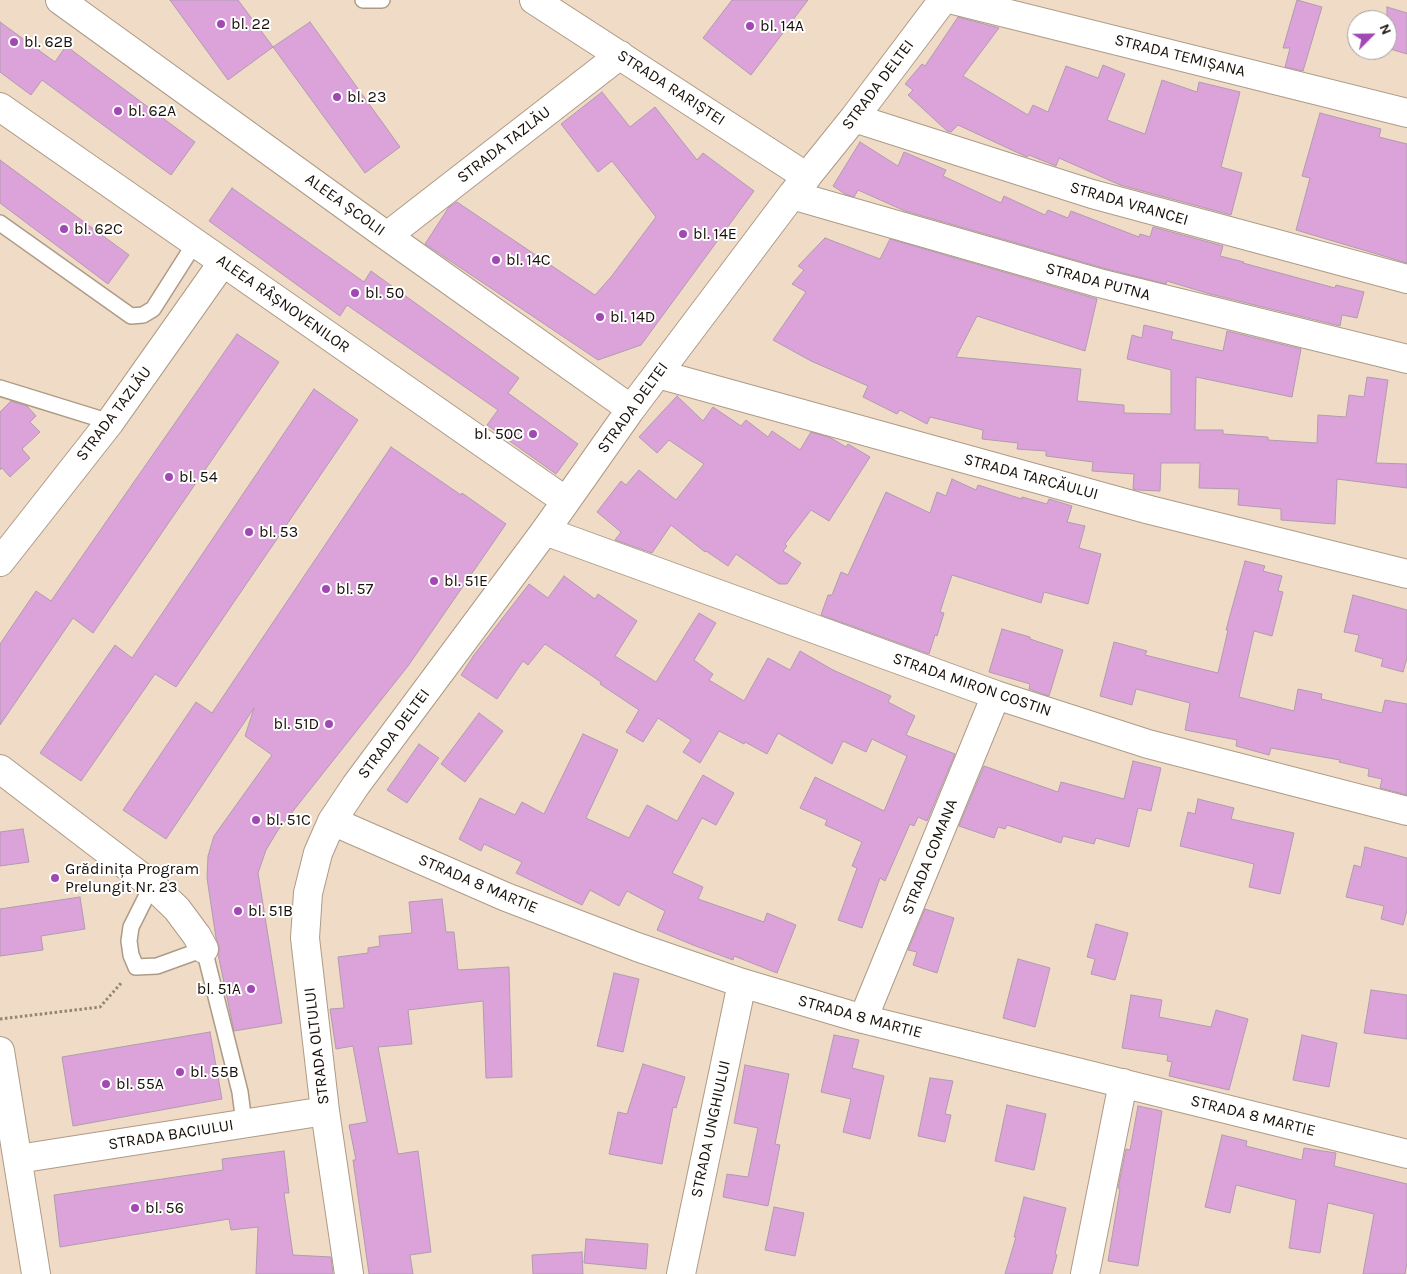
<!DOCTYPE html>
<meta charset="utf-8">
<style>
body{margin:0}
#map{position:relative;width:1407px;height:1274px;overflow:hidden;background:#f0dcc6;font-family:Karla,sans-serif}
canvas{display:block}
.north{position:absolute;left:1347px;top:10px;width:50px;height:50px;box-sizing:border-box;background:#fff;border:1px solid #a3a09d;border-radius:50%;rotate:67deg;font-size:14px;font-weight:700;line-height:20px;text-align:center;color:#181109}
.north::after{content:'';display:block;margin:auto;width:18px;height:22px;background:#a148b4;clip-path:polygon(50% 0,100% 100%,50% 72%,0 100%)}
</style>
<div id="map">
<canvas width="1407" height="1274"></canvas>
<div class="north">N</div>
</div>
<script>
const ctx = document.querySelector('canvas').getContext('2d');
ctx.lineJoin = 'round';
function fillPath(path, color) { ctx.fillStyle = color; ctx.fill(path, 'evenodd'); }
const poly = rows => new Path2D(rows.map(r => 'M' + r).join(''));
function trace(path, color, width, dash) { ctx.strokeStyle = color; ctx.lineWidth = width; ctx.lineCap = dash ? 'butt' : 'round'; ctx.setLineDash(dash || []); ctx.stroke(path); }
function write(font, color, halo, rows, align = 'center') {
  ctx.font = font + ' Karla,sans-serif'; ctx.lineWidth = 4; ctx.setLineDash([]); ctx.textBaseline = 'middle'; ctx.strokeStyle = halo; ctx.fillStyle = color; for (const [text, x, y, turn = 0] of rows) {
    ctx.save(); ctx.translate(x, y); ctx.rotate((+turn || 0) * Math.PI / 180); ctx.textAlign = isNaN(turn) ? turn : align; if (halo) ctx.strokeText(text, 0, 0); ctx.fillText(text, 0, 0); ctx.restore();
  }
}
const building = poly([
 [170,0,238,0,273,47,228,80,170,0],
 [732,0,808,0,751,75,703,38,732,0],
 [1297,0,1322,7,1303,71,1285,67,1290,48,1283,48,1297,0],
 [1387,7,1407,13,1407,54,1387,48,1387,7],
 [958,17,999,28,963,76,1028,115,1033,105,1048,112,1066,66,1098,78,1103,65,1125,74,1107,120,1145,134,1162,80,1197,92,1199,82,1240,92,1221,167,1242,173,1231,215,1120,185,1059,158,1056,166,1029,155,1027,157,958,125,951,132,947,131,908,95,913,90,905,84,922,64,925,66,958,17],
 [0,22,55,62,66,46,195,142,171,175,42,80,31,95,0,72,0,22],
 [310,22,400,147,365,173,273,47,310,22],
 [602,92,630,127,655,107,697,160,703,153,754,191,641,345,598,360,425,244,449,207,457,202,595,295,611,277,656,217,612,161,598,172,561,124,602,92],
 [1320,113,1381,129,1379,137,1407,144,1407,263,1296,230,1310,178,1302,176,1320,113],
 [860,142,898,166,904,152,946,170,943,176,1001,203,1004,196,1045,215,1048,210,1068,218,1071,211,1139,237,1140,234,1150,237,1153,227,1223,246,1220,256,1244,262,1243,263,1335,288,1336,285,1364,292,1357,318,1342,315,1340,326,1210,294,1167,281,1166,284,1103,268,905,211,858,190,854,197,845,194,833,186,860,142],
 [0,160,129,255,108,284,0,203,0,160],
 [232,188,364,282,371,271,519,378,508,393,578,444,556,474,487,425,498,410,347,305,340,316,209,221,232,188],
 [825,238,880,259,890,239,1097,299,1085,351,977,316,956,357,1081,369,1077,401,1124,405,1124,413,1171,414,1171,370,1127,359,1132,335,1142,338,1144,325,1173,332,1171,339,1223,351,1227,331,1301,349,1292,397,1196,377,1195,430,1223,430,1223,434,1268,437,1268,440,1317,443,1318,415,1346,417,1349,395,1364,397,1367,377,1388,380,1376,463,1407,464,1407,488,1337,479,1335,524,1281,520,1281,509,1238,505,1239,489,1199,488,1200,463,1161,463,1160,491,1137,490,1133,489,1134,474,1092,471,1093,462,1046,456,1046,451,1017,449,1018,443,982,439,983,430,930,417,927,424,900,410,897,414,863,397,868,386,811,361,773,340,806,292,792,284,804,270,798,266,825,238],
 [237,334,279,362,93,633,73,618,0,725,0,644,36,591,51,601,237,334],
 [314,389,358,420,176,687,155,674,81,781,40,753,115,645,132,658,314,389],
 [677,396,703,421,713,407,741,426,746,420,768,437,772,431,800,450,811,432,831,438,846,447,848,444,870,457,829,521,811,510,785,544,787,546,783,551,801,563,787,584,779,584,736,554,728,566,706,551,705,552,671,525,652,553,615,540,621,532,597,512,621,481,626,485,639,470,676,500,704,464,669,440,657,453,639,437,677,396],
 [11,401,27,406,36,416,30,422,40,432,22,449,30,458,10,477,2,468,0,470,0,412,11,401],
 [391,447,461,495,462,493,506,524,408,666,278,830,266,850,258,873,282,1023,234,1031,218,954,220,949,216,938,207,878,208,856,214,836,272,755,245,736,254,708,166,839,123,810,196,702,212,713,391,447],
 [952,479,976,490,978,485,1022,499,1022,497,1047,504,1049,499,1072,506,1067,522,1085,526,1079,548,1101,554,1088,604,1044,592,1041,603,952,575,940,612,944,613,937,636,935,635,929,654,821,615,828,595,832,595,841,572,848,575,886,492,930,513,937,492,946,496,952,479],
 [1245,561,1265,566,1263,571,1282,576,1278,591,1283,592,1272,636,1254,631,1239,697,1294,711,1298,689,1322,694,1321,699,1382,713,1385,700,1407,704,1407,795,1380,788,1382,779,1368,776,1369,769,1339,762,1340,760,1271,748,1269,755,1236,746,1237,740,1185,730,1190,703,1136,689,1132,705,1100,696,1114,642,1147,651,1145,655,1218,673,1228,630,1226,630,1245,561],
 [564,576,595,599,598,594,637,621,615,656,656,682,699,613,716,623,694,660,713,674,709,680,744,701,768,658,790,670,800,651,833,670,891,696,888,702,915,716,906,735,955,754,927,821,918,817,914,826,910,824,885,881,880,878,862,928,838,920,857,868,852,866,862,842,825,825,827,820,800,808,815,777,884,811,907,756,872,739,866,752,843,741,832,764,778,733,767,754,745,742,744,744,719,731,700,763,683,752,691,740,658,718,643,742,626,732,639,710,600,684,601,682,545,644,528,665,523,661,497,699,461,675,474,655,529,584,548,598,564,576],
 [1353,595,1407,610,1407,658,1403,672,1381,666,1383,659,1355,651,1359,635,1344,632,1353,595],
 [1002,629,1030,637,1030,639,1063,650,1049,696,1029,689,1030,684,989,672,1002,629],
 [479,713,503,731,465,782,441,764,479,713],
 [583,734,618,750,586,818,629,838,647,805,677,821,703,775,734,793,716,825,702,818,672,873,703,887,698,899,764,922,767,913,796,925,777,973,734,956,733,960,693,945,657,930,665,911,627,891,619,906,590,890,582,905,516,873,522,862,484,844,481,851,459,839,480,798,515,815,522,802,544,814,583,734],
 [419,744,439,758,407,803,387,790,419,744],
 [1133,761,1161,768,1151,811,1138,808,1129,847,1096,838,1094,844,1063,836,1061,843,1007,825,1005,829,998,827,994,838,959,826,984,766,1058,792,1061,782,1124,799,1133,761],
 [1198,799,1234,808,1231,819,1294,833,1280,894,1249,887,1254,864,1180,846,1188,812,1195,814,1198,799],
 [23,829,29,862,0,866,0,832,23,829],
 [1365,847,1407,858,1407,910,1403,925,1381,919,1384,906,1346,897,1354,865,1361,867,1365,847],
 [80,897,85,929,41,936,43,950,0,956,0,909,80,897],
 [442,899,446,932,454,932,458,970,509,967,512,1077,486,1078,483,1001,408,1010,412,1044,378,1047,398,1154,418,1151,431,1252,410,1255,413,1274,369,1274,353,1160,356,1160,349,1125,367,1122,353,1046,336,1049,330,1009,344,1008,338,957,368,953,368,948,380,946,379,936,412,933,409,902,442,899],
 [925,909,954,918,937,973,913,965,917,952,908,950,925,909],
 [1096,924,1128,933,1115,980,1091,974,1095,959,1087,957,1096,924],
 [1018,959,1050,968,1035,1027,1003,1018,1018,959],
 [614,973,639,979,623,1052,597,1046,614,973],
 [1371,990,1407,995,1407,1039,1364,1033,1371,990],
 [1131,995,1162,1000,1159,1017,1211,1027,1216,1010,1248,1019,1229,1090,1169,1076,1172,1062,1167,1061,1168,1055,1122,1048,1131,995],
 [210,1032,222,1099,73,1126,62,1057,210,1032],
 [834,1035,859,1040,852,1068,884,1076,870,1139,843,1132,851,1099,821,1092,834,1035],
 [1302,1035,1337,1043,1329,1087,1293,1080,1302,1035],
 [643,1064,685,1077,676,1108,673,1107,662,1164,609,1154,618,1112,627,1114,643,1064],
 [745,1065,789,1074,775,1144,780,1145,768,1206,723,1197,727,1174,748,1177,758,1128,734,1123,745,1065],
 [930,1078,953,1081,945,1114,951,1115,945,1142,918,1136,930,1078],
 [1007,1105,1046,1114,1034,1170,995,1161,1007,1105],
 [1138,1106,1162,1111,1138,1266,1108,1261,1120,1189,1118,1188,1126,1149,1130,1150,1138,1106],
 [1222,1135,1247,1141,1246,1146,1302,1160,1304,1148,1336,1153,1334,1166,1407,1184,1407,1262,1405,1274,1363,1274,1374,1214,1328,1203,1320,1253,1289,1248,1296,1200,1236,1185,1230,1213,1205,1207,1222,1135],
 [284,1151,289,1193,284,1193,293,1255,331,1257,333,1274,256,1274,258,1227,231,1230,229,1219,60,1247,54,1195,223,1170,222,1159,284,1151],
 [1024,1197,1066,1208,1055,1254,1057,1255,1052,1274,1005,1274,1016,1237,1014,1237,1024,1197],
 [774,1207,804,1213,795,1256,765,1250,774,1207],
 [586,1239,648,1244,646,1269,584,1263,586,1239],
 [582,1252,583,1274,533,1274,532,1255,582,1252]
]);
fillPath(building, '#dca3db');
trace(building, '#b09baf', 1);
const service = poly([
 [363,0,382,0],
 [0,223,131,316,143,315,153,309,195,243],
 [0,388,110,422],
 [152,885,131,927,129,941,131,955,136,967,157,966,204,949,240,1092,244,1123]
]);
const minor = poly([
 [60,0,387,236,631,409],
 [534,0,807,177],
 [953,0,1407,113],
 [0,107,566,501],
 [854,118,1092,194,1407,279],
 [792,195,1099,283,1407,359],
 [387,236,620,55],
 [658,374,1150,510,1407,574],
 [545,531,996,695,1148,744,1407,811],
 [0,562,110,422,223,262],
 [0,769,152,885,177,909,197,936,204,949],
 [332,821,506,897,637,947,742,983,863,1019,1407,1154],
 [863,1019,996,695],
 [0,1051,36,1274],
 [18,1159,325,1111],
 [349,1274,325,1111,305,938,308,893,318,853,332,821,356,785,545,531,631,409,792,195,854,118,943,0],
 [681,1274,742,983],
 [1085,1274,1123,1083]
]);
trace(service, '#ae9b86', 18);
trace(minor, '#ae9b86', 30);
trace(poly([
 [0,1019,100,1007,122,982]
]), '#938575', 3, [2.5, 2.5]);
trace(service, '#fff', 15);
trace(minor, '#fff', 28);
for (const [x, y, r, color] of [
 [221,24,5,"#a148b4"],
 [750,26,5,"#a148b4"],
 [14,42,5,"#a148b4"],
 [337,97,5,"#a148b4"],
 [118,111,5,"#a148b4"],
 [64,229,5,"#a148b4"],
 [683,234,5,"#a148b4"],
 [496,260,5,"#a148b4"],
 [355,293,5,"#a148b4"],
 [600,317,5,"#a148b4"],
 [533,434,5,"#a148b4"],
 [169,477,5,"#a148b4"],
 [249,532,5,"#a148b4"],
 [434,581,5,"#a148b4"],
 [326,589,5,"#a148b4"],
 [329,724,5,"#a148b4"],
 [256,820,5,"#a148b4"],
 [55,878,5,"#a148b4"],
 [238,911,5,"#a148b4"],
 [251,989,5,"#a148b4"],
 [180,1072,5,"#a148b4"],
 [106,1084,5,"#a148b4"],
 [135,1208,5,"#a148b4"]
]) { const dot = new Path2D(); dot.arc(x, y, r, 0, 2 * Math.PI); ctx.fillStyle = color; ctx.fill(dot); trace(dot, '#fff', 2); }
write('16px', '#181109', '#fff', [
 ["bl. 22",231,24],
 ["bl. 14A",760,26],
 ["bl. 62B",24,42],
 ["bl. 23",347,97],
 ["bl. 62A",128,111],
 ["bl. 62C",74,229],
 ["bl. 14E",693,234],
 ["bl. 14C",506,260],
 ["bl. 50",365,293],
 ["bl. 14D",610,317],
 ["bl. 50C",523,434,"right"],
 ["bl. 54",179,477],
 ["bl. 53",259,532],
 ["bl. 51E",444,581],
 ["bl. 57",336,589],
 ["bl. 51D",319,724,"right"],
 ["bl. 51C",266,820],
 ["Grădinița Program",65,869],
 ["Prelungit Nr. 23",65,887],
 ["bl. 51B",248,911],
 ["bl. 51A",241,989,"right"],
 ["bl. 55B",190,1072],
 ["bl. 55A",116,1084],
 ["bl. 56",145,1208]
], 'left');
write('16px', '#181109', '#fff', [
 ["STRADA TEMIȘANA",1180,56,14],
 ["STRADA DELTEI",878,85,-53],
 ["STRADA RARIȘTEI",671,88,33],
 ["STRADA TAZLĂU",504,145,-38],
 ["STRADA VRANCEI",1129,204,16],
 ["ALEEA ȘCOLII",345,205,36],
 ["STRADA PUTNA",1098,282,15],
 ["ALEEA RÂȘNOVENILOR",283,304,35],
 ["STRADA DELTEI",633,408,-54],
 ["STRADA TAZLĂU",114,414,-53],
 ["STRADA TARCĂULUI",1031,477,15],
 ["STRADA MIRON COSTIN",972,685,19],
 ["STRADA DELTEI",394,734,-53],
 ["STRADA COMANA",930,857,-68],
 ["STRADA 8 MARTIE",478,884,23],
 ["STRADA 8 MARTIE",860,1017,15],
 ["STRADA OLTULUI",317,1046,-97],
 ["STRADA 8 MARTIE",1253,1116,14],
 ["STRADA UNGHIULUI",711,1129,-78],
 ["STRADA BACIULUI",171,1135,-9]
]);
</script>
